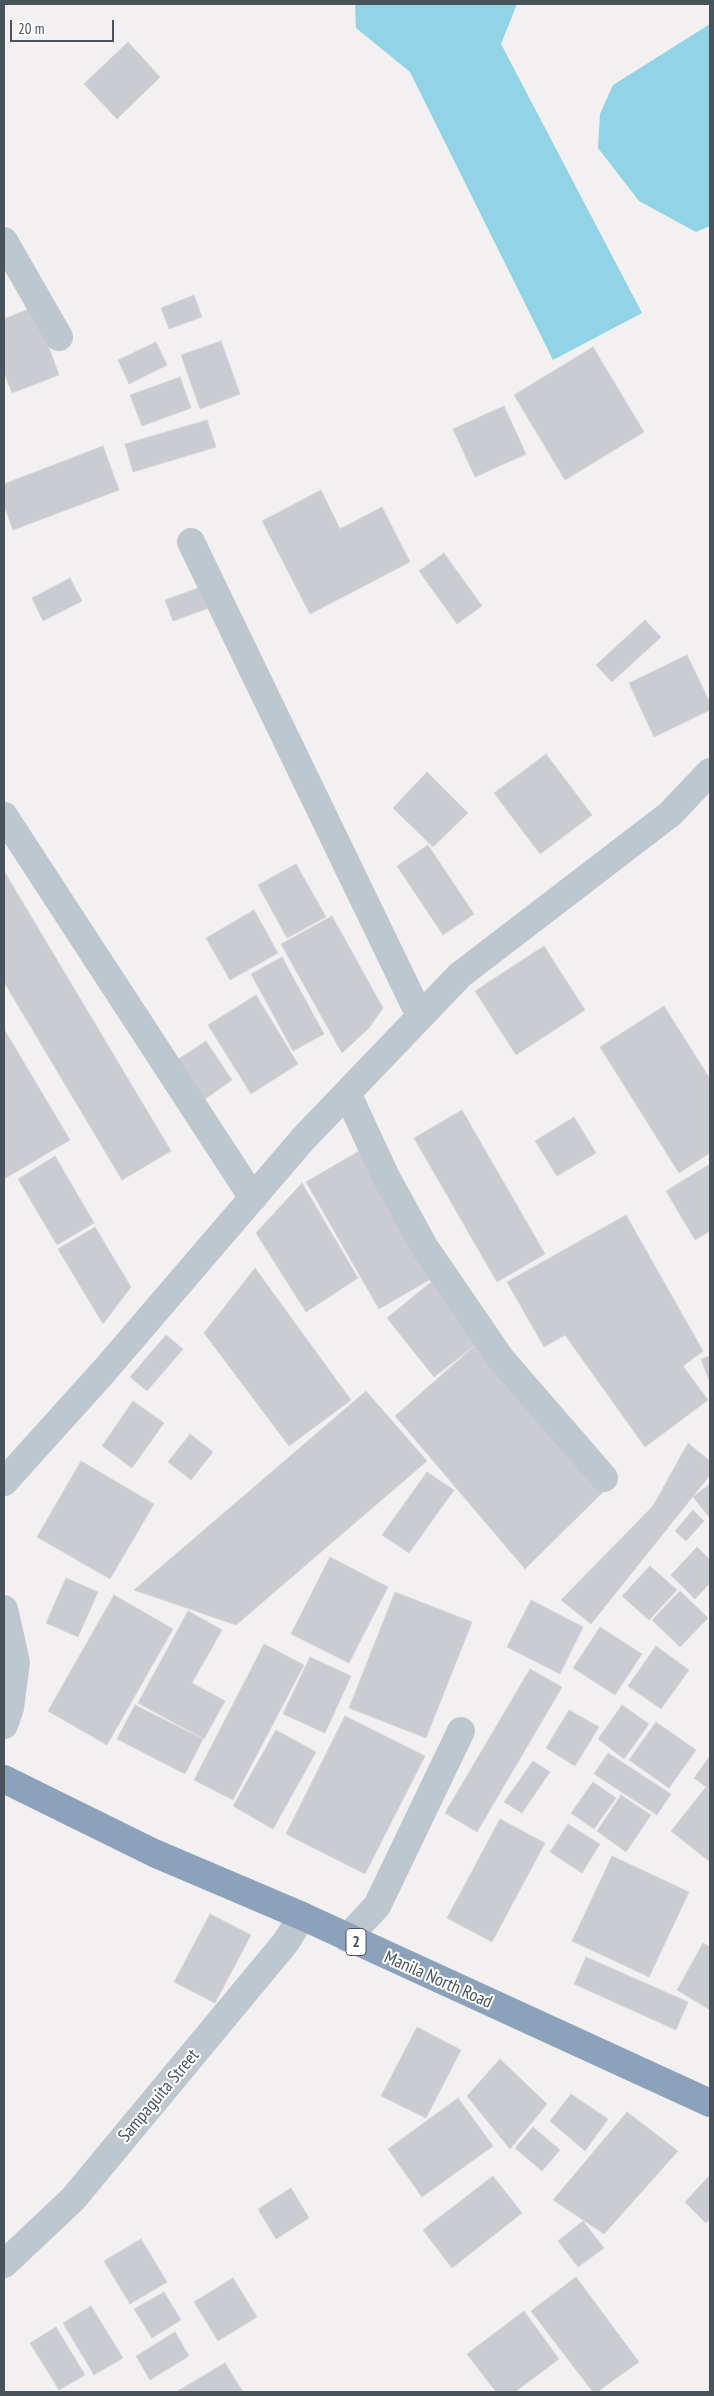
<!DOCTYPE html>
<style>
body{margin:0}
#map{position:relative;width:714px;height:2396px;overflow:hidden;background:#f2f0f0;font-family:"PT Sans Narrow",sans-serif}
canvas{display:block}
.frame{position:absolute;inset:0;border:5px solid #49535c;pointer-events:none}
.scale{position:absolute;left:10px;top:20px;width:104px;height:22px;box-sizing:border-box;border:2px solid #49535c;border-top:0;padding-left:6px;font-size:15px;line-height:18px;white-space:nowrap;color:#49535c;-webkit-text-stroke:4px #fff;paint-order:stroke}
</style>
<div id="map">
<canvas width="714" height="2396"></canvas>
<div class="frame"></div>
<div class="scale">20 m</div>
</div>
<script>
const ctx = document.querySelector('canvas').getContext('2d');
ctx.lineJoin = 'round';
function fillPath(path, color) { ctx.fillStyle = color; ctx.fill(path, 'evenodd'); }
const poly = rows => new Path2D(rows.map(r => 'M' + r).join(''));
function trace(path, color, width, dash) { ctx.strokeStyle = color; ctx.lineWidth = width; ctx.lineCap = dash ? 'butt' : 'round'; ctx.setLineDash(dash || []); ctx.stroke(path); }
function write(font, color, halo, rows, align = 'center') {
  ctx.font = font + ' "PT Sans Narrow",sans-serif'; ctx.lineWidth = 4; ctx.setLineDash([]); ctx.textBaseline = 'middle'; ctx.strokeStyle = halo; ctx.fillStyle = color; for (const [text, x, y, turn = 0] of rows) {
    ctx.save(); ctx.translate(x, y); ctx.rotate((+turn || 0) * Math.PI / 180); ctx.textAlign = isNaN(turn) ? turn : align; if (halo) ctx.strokeText(text, 0, 0); ctx.fillText(text, 0, 0); ctx.restore();
  }
}
fillPath(poly([
 [355,4,517,4,501,44,642,313,553,360,410,72,356,28],
 [710,24,710,226,696,232,639,201,598,148,600,114,613,85]
]), '#92d4e6');
const building = poly([
 [128,42,160,77,117,119,84,84,128,42],
 [194,295,202,317,169,329,161,308,194,295],
 [34,307,59,375,12,393,4,372,4,319,34,307],
 [221,341,240,394,200,409,181,355,221,341],
 [156,342,167,365,129,384,118,360,156,342],
 [593,347,644,432,565,480,514,395,593,347],
 [180,377,191,408,142,426,130,395,180,377],
 [504,406,526,454,475,477,453,429,504,406],
 [207,420,216,447,133,472,125,444,207,420],
 [103,446,119,490,13,530,4,505,4,484,103,446],
 [321,490,340,529,382,507,410,562,310,614,262,521,321,490],
 [444,553,482,606,457,624,419,571,444,553],
 [70,578,82,601,43,621,32,598,70,578],
 [201,587,209,608,173,621,165,600,201,587],
 [645,620,661,637,612,682,596,665,645,620],
 [687,655,710,703,710,710,654,737,629,683,687,655],
 [546,754,592,815,540,854,494,793,546,754],
 [427,772,468,813,433,847,393,808,427,772],
 [428,845,474,914,443,935,397,866,428,845],
 [296,864,326,917,287,938,258,885,296,864],
 [4,871,171,1151,122,1180,4,982,4,871],
 [254,910,278,953,230,980,206,938,254,910],
 [332,916,383,1008,369,1028,342,1053,281,944,332,916],
 [544,946,585,1010,516,1055,475,991,544,946],
 [282,957,324,1034,293,1051,251,974,282,957],
 [256,995,298,1064,251,1094,208,1025,256,995],
 [664,1006,710,1079,710,1153,679,1173,600,1047,664,1006],
 [4,1029,70,1140,4,1179,4,1029],
 [206,1041,232,1080,195,1106,168,1066,206,1041],
 [462,1110,545,1254,497,1282,414,1138,462,1110],
 [574,1117,596,1153,557,1176,535,1141,574,1117],
 [361,1150,434,1277,379,1309,306,1182,361,1150],
 [55,1156,94,1223,57,1245,18,1179,55,1156],
 [710,1164,710,1231,695,1240,666,1191,710,1164],
 [302,1183,358,1278,306,1312,256,1233,302,1183],
 [626,1215,703,1351,683,1366,708,1400,645,1447,565,1335,544,1347,507,1282,626,1215],
 [95,1227,131,1287,103,1324,58,1249,95,1227],
 [255,1268,351,1400,289,1446,204,1333,255,1268],
 [431,1282,478,1343,434,1377,387,1318,431,1282],
 [166,1335,183,1349,147,1391,130,1377,166,1335],
 [478,1343,604,1491,525,1569,395,1416,478,1343],
 [710,1356,710,1383,701,1359,710,1356],
 [366,1391,427,1461,236,1625,134,1590,366,1391],
 [133,1401,164,1423,132,1468,102,1446,133,1401],
 [190,1434,213,1452,191,1480,168,1462,190,1434],
 [688,1443,710,1461,710,1475,591,1624,561,1600,653,1506,688,1443],
 [81,1461,154,1504,110,1579,37,1537,81,1461],
 [427,1472,454,1490,409,1553,382,1535,427,1472],
 [710,1484,710,1518,693,1497,710,1484],
 [693,1510,704,1521,686,1541,675,1531,693,1510],
 [697,1547,710,1560,710,1583,695,1599,671,1575,697,1547],
 [330,1557,388,1587,349,1663,291,1634,330,1557],
 [650,1566,677,1590,649,1620,622,1596,650,1566],
 [66,1578,98,1592,78,1637,46,1623,66,1578],
 [680,1591,708,1618,680,1647,652,1620,680,1591],
 [395,1592,472,1622,426,1738,349,1708,395,1592],
 [114,1595,173,1629,107,1745,48,1711,114,1595],
 [531,1600,583,1627,560,1674,507,1647,531,1600],
 [188,1611,222,1630,192,1683,225,1701,204,1739,138,1703,188,1611],
 [600,1627,642,1654,615,1695,573,1668,600,1627],
 [264,1644,304,1665,233,1800,194,1780,264,1644],
 [656,1646,689,1670,661,1709,628,1686,656,1646],
 [310,1657,351,1676,325,1733,283,1714,310,1657],
 [530,1669,562,1687,477,1832,445,1813,530,1669],
 [135,1705,203,1739,185,1774,117,1739,135,1705],
 [622,1705,649,1724,624,1759,598,1739,622,1705],
 [569,1710,599,1727,575,1766,546,1748,569,1710],
 [345,1716,425,1756,365,1874,286,1834,345,1716],
 [656,1722,696,1750,669,1788,629,1760,656,1722],
 [276,1730,316,1752,273,1829,233,1806,276,1730],
 [608,1753,671,1794,657,1815,594,1774,608,1753],
 [710,1756,710,1790,694,1778,710,1756],
 [533,1761,550,1772,522,1813,504,1802,533,1761],
 [593,1782,616,1798,594,1829,571,1813,593,1782],
 [706,1787,710,1791,710,1862,671,1831,706,1787],
 [621,1795,651,1815,626,1852,597,1831,621,1795],
 [500,1819,545,1843,492,1942,447,1918,500,1819],
 [568,1824,600,1844,582,1873,550,1852,568,1824],
 [612,1856,689,1892,649,1977,572,1941,612,1856],
 [210,1914,251,1935,215,2003,174,1982,210,1914],
 [703,1943,710,1947,710,2010,677,1990,703,1943],
 [586,1957,688,2002,676,2030,574,1984,586,1957],
 [417,2027,461,2050,426,2118,381,2096,417,2027],
 [500,2059,547,2104,510,2149,467,2096,500,2059],
 [571,2094,608,2119,585,2151,550,2121,571,2094],
 [458,2098,493,2146,422,2197,388,2149,458,2098],
 [627,2112,678,2151,604,2234,553,2200,627,2112],
 [533,2127,560,2150,542,2171,515,2148,533,2127],
 [710,2175,710,2219,706,2223,685,2202,710,2175],
 [493,2176,522,2213,452,2268,423,2230,493,2176],
 [291,2188,309,2218,276,2239,258,2209,291,2188],
 [583,2221,604,2248,578,2267,558,2241,583,2221],
 [141,2239,167,2282,130,2304,104,2261,141,2239],
 [576,2277,639,2362,597,2392,593,2392,531,2311,576,2277],
 [233,2278,257,2317,218,2341,194,2302,233,2278],
 [164,2292,181,2320,152,2338,134,2309,164,2292],
 [91,2306,123,2358,94,2375,63,2323,91,2306],
 [524,2311,559,2359,515,2392,496,2392,467,2354,524,2311],
 [56,2327,85,2375,59,2390,30,2343,56,2327],
 [175,2332,189,2356,150,2380,136,2356,175,2332],
 [225,2363,243,2392,176,2392,225,2363]
]);
fillPath(building, '#caccd2');
trace(building, '#d5d6db', 1);
trace(poly([
 [4,241,59,337],
 [191,542,420,1016],
 [4,816,253,1198],
 [347,1093,386,1177,425,1248,501,1359,604,1478],
 [4,1482,105,1370,303,1139,460,975,670,814,710,772],
 [4,1609,16,1662,10,1708,4,1725],
 [347,1938,377,1906,461,1731],
 [4,2264,73,2199,286,1942,302,1916]
]), '#bfc7ce', 28);
trace(poly([
 [4,1779,154,1853,302,1916,710,2103]
]), '#8ca2bb', 28);
for (const [x, y, w] of [
 [356,1942,20]
]) { const box = new Path2D(); box.roundRect(x - w / 2, y - 13.5, w, 27, 4); ctx.fillStyle = '#fff'; ctx.fill(box); trace(box, '#49535c', 1); }
write('bold 16px', '#49535c', null, [
 ["2",356,1942]
]);
write('18px', '#49535c', '#fff', [
 ["Manila North Road",438,1980,24],
 ["Sampaguita Street",159,2096,-50]
]);
</script>
